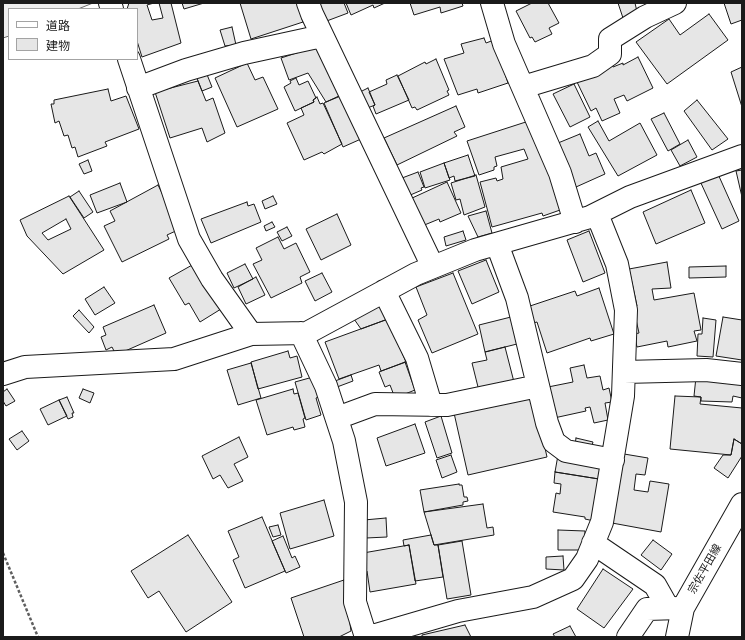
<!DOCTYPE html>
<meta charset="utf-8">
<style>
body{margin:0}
#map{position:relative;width:745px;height:640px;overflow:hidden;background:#fff;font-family:"Alegreya Sans","Noto Sans JP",sans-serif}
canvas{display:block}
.frame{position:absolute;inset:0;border:4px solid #1a1a1a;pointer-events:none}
.legend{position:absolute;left:8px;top:8px;width:130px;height:52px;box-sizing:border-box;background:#fff;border:1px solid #a3a3a3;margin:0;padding:5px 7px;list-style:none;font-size:12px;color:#1a1a1a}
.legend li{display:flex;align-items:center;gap:8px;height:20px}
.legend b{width:20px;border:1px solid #a3a3a3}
</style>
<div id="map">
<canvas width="745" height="640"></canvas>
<div class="frame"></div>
<ul class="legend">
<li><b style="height:5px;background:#fff"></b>道路</li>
<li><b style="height:11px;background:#e6e6e6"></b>建物</li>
</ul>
</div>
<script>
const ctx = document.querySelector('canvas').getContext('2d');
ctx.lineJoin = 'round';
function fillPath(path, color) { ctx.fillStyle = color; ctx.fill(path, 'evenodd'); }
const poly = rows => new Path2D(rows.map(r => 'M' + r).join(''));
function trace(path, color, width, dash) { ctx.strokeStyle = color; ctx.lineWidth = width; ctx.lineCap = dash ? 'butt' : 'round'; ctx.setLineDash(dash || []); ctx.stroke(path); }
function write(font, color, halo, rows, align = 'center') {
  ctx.font = font + ' "Alegreya Sans","Noto Sans JP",sans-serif'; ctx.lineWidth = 3; ctx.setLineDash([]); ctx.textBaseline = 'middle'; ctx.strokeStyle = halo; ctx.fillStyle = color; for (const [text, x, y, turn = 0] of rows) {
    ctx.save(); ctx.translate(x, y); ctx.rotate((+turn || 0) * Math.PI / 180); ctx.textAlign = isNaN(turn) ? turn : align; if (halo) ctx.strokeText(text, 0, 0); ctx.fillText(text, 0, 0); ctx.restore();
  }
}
const built = poly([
 [3,3,93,3,78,9,9,9,9,36,3,38,3,3]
]);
fillPath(built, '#ededed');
trace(built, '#6a6a6a', 1);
const building = poly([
 [129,3,154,3,147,5,152,20,163,18,159,3,171,3,181,43,142,57,137,41,137,9,127,9,129,3],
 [182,3,204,3,184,9,182,3],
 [240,3,297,3,303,22,251,39,240,3],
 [316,3,344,3,348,13,324,22,316,3],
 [346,3,385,3,374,8,373,5,351,15,346,3],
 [410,3,462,3,463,6,441,13,440,7,414,15,410,3],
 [532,3,548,3,559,23,549,28,552,34,535,42,532,37,530,38,516,11,532,3],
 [618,3,635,3,638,16,625,24,618,3],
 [724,3,742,3,742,20,731,24,724,3],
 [709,14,728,40,667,84,636,42,669,19,680,35,709,14],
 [232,27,236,45,225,46,220,30,232,27],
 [484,38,486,43,494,40,508,83,478,93,477,89,458,95,444,59,464,53,461,44,484,38],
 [318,46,343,95,326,102,308,73,289,80,281,58,318,46],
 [638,57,653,88,627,101,624,95,614,99,620,113,602,121,596,108,591,111,577,82,612,65,613,67,623,63,623,65,638,57],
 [436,59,449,90,447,91,449,95,417,110,415,107,412,108,398,76,425,62,426,64,436,59],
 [247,63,255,80,263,77,278,109,237,127,215,78,247,63],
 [742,67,742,107,731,72,742,67],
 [206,72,212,87,202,91,196,76,206,72],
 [397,75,409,100,376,114,373,106,375,105,369,92,387,84,386,80,397,75],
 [296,78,299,85,308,81,316,98,313,100,314,102,295,111,284,87,291,83,290,81,296,78],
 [198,81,206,101,213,98,225,133,207,142,202,128,170,138,155,92,198,81],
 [574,84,590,117,570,127,553,94,574,84],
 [368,88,375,105,365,109,358,93,368,88],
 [108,89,111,101,126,96,139,129,105,142,107,146,78,157,75,147,72,148,68,135,64,136,59,121,55,123,51,104,54,104,54,100,108,89],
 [341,95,361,139,343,147,324,103,341,95],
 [317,97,320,104,323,103,342,144,324,154,322,152,304,160,287,123,304,115,301,108,314,102,313,100,317,97],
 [697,100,728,139,712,150,684,111,697,100],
 [456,106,465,127,454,132,457,136,397,165,384,138,456,106],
 [664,113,680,144,668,151,651,119,664,113],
 [532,120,563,209,543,216,542,213,492,227,480,182,496,178,497,181,503,179,501,167,528,159,524,149,495,157,497,166,494,167,494,170,479,175,467,141,532,120],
 [598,121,609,141,640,123,657,155,618,176,588,127,598,121],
 [580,134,589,156,596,153,605,174,576,187,558,143,580,134],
 [688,140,697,157,680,166,671,150,688,140],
 [468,155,475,176,455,181,454,176,449,178,444,163,468,155],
 [88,160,92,171,84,174,79,164,88,160],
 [444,163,450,180,425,188,420,172,444,163],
 [742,170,742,197,736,171,742,170],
 [418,172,424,187,421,188,422,190,408,196,402,178,418,172],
 [718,174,739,221,722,229,700,181,718,174],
 [476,175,485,207,464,215,460,199,456,200,451,183,476,175],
 [447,182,461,213,440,222,439,219,422,226,410,199,447,182],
 [120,183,127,202,97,213,90,195,120,183],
 [158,185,180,229,167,235,169,239,122,262,104,226,115,221,110,211,158,185],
 [691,190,705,223,656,244,643,212,691,190],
 [79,191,93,212,84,218,70,197,79,191],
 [69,196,104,250,63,274,27,236,20,220,69,196],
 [66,219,71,229,48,240,42,233,66,219],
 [273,196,277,204,265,209,262,201,273,196],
 [247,202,248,206,254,204,261,222,211,243,201,219,247,202],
 [486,211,492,233,478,237,468,216,486,211],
 [337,214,351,245,321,260,306,229,337,214],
 [272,222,275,227,266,231,264,226,272,222],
 [287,227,292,236,282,241,277,232,287,227],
 [463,231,466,240,446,246,444,237,463,231],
 [589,231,605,273,583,282,567,240,589,231],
 [278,237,284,249,296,243,310,272,300,277,302,283,271,298,253,264,262,260,256,248,278,237],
 [486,260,499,292,472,304,458,271,486,260],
 [667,262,671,288,652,289,654,300,694,293,701,330,694,331,697,341,668,347,667,341,637,347,634,334,639,333,633,306,637,306,629,269,667,262],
 [194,264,221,309,200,322,189,303,185,305,169,278,194,264],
 [245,264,253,279,234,288,227,273,245,264],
 [726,266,726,277,689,278,689,267,726,266],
 [322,273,332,292,315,301,305,281,322,273],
 [453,273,478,334,432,353,418,320,427,315,416,287,453,273],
 [256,277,265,295,246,304,238,287,256,277],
 [104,287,115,303,95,315,85,299,104,287],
 [599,288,614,334,591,341,590,338,547,353,537,322,533,323,527,307,575,291,577,296,599,288],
 [377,303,388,319,361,329,354,319,377,303],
 [154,305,166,333,116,355,112,347,106,350,101,337,106,335,103,327,154,305],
 [79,310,94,327,89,333,73,316,79,310],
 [511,317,517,344,485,352,479,325,511,317],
 [723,317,742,320,742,360,716,356,723,317],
 [703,318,716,320,713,357,697,356,698,334,702,334,703,318],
 [388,319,406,362,381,371,379,365,339,379,325,342,388,319],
 [505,347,514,382,479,391,472,363,487,360,485,352,505,347],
 [288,351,290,358,297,356,302,377,258,389,251,362,288,351],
 [405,362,415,390,395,398,390,385,385,387,379,372,405,362],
 [251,363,261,398,238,405,227,370,251,363],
 [584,365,587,378,600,376,603,390,609,388,612,402,605,403,608,420,594,423,590,407,585,408,586,411,554,418,548,387,573,382,570,368,584,365],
 [351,375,353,381,337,387,335,381,351,375],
 [313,377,321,396,316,398,321,415,306,420,295,382,313,377],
 [696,377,742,379,742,398,733,396,732,402,701,401,701,397,694,396,696,377],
 [7,389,15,401,6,406,3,401,3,392,7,389],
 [83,389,94,393,90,403,79,398,83,389],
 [293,389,294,394,298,393,305,418,303,419,305,427,294,430,293,427,267,435,256,400,293,389],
 [533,395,547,457,468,475,454,413,533,395],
 [675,396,701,397,700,404,742,408,742,444,734,439,731,455,670,449,675,396],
 [67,397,74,413,72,413,73,417,68,419,59,400,67,397],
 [59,400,67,416,48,425,40,409,59,400],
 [441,416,452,453,437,458,425,422,441,416],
 [415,424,425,453,386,466,377,438,415,424],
 [22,431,29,441,17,450,9,439,22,431],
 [239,437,248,457,234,464,243,481,228,488,220,475,213,479,202,456,239,437],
 [576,438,593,442,591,449,575,445,576,438],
 [734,439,742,444,742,456,728,478,714,468,723,455,731,455,734,439],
 [624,454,648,458,645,475,636,474,634,490,648,492,650,481,669,484,661,532,612,523,624,454],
 [451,455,457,472,442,478,436,460,451,455],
 [558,455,601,466,599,479,555,472,558,455],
 [555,472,599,479,594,521,585,519,585,517,553,512,556,493,560,494,561,484,554,483,555,472],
 [459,484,459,485,462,485,464,497,467,497,468,501,463,502,463,505,424,512,420,490,459,484],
 [324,500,334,536,290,549,280,513,324,500],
 [483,504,487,528,493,527,494,535,434,545,424,512,483,504],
 [262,517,285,571,245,588,233,560,239,557,228,531,262,517],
 [386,518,387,537,366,538,364,520,386,518],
 [278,525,281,535,273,537,269,527,278,525],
 [558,530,585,531,584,550,558,550,558,530],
 [188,535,232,602,186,632,159,591,148,598,131,571,188,535],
 [431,535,434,545,438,545,443,577,415,581,409,545,404,546,403,540,431,535],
 [283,536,292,558,295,556,300,567,286,573,272,541,283,536],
 [653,540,672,554,661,570,641,555,653,540],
 [462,541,471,595,447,599,438,545,462,541],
 [409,545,416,584,370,592,367,571,364,572,363,553,409,545],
 [563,556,564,570,546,569,546,557,563,556],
 [603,569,633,589,604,628,577,609,603,569],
 [344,580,351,631,339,637,304,637,291,598,344,580],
 [465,625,471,637,422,637,422,635,465,625],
 [570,626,576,637,555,637,553,634,570,626]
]);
fillPath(building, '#e6e6e6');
trace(building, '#1a1a1a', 1);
const minor = poly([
 [110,3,112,9],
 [308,3,312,14,433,267],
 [492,3,504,44,560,173,575,222],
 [129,59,189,239,212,279,251,334],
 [523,87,593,66,610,54,610,39,645,17,675,3],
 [138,88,186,70,244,53,322,36],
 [497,244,517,298,547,423,554,442,566,451,613,460],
 [384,291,417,358,431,405],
 [301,333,326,386,344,441,356,502,355,602,366,637],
 [624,372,706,370,742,374],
 [3,374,25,367,174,359,251,334,307,333,416,274,475,250,590,217,630,197,742,156],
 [337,418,375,404,447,405,538,386],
 [593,543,655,585,668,608],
 [369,637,458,611,533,597,573,579,587,559,602,522,623,396,626,310,617,264,597,214],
 [628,637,647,609,680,608]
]);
const major = poly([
 [677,637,683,608,742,504]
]);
trace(minor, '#1a1a1a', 24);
trace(major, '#1a1a1a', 24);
trace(poly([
 [3,553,38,637]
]), '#5f5f5f', 2.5, [3, 2]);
trace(minor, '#fff', 22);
trace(major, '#fff', 22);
write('11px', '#1a1a1a', '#fff', [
 ["宗佐平田線",705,569,-60]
]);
</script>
